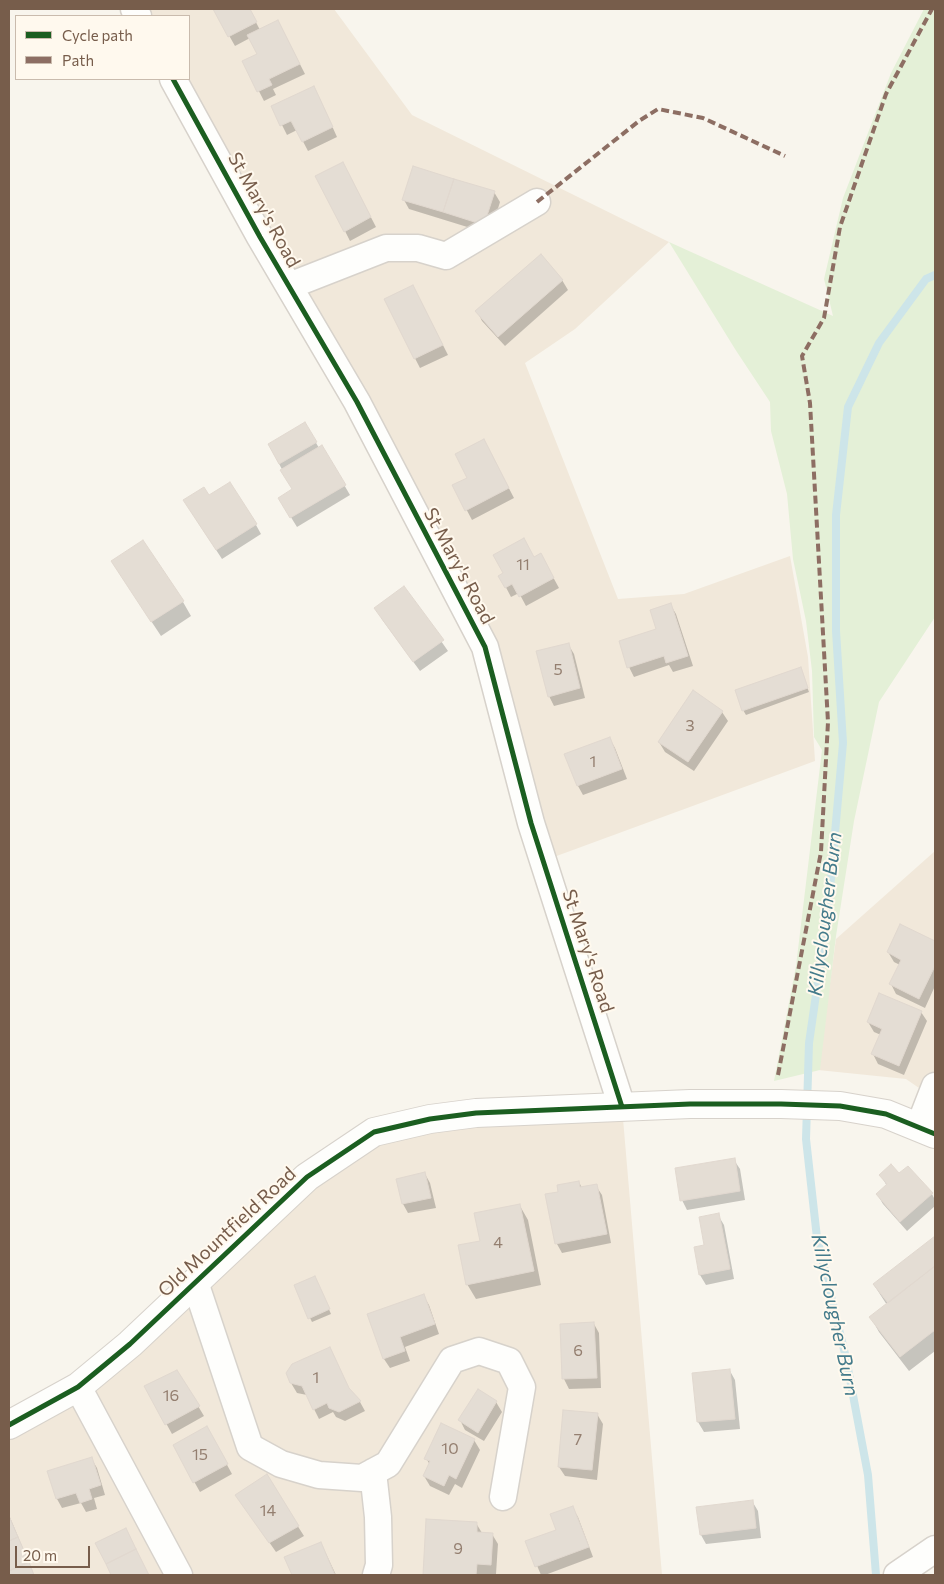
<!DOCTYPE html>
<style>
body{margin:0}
#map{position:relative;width:944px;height:1584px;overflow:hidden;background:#f8f5ed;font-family:Commissioner,sans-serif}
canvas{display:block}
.frame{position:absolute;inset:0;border:10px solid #775d4b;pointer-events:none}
.legend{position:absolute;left:15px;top:15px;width:175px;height:65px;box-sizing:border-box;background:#fff9ee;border:1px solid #c9bbad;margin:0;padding:6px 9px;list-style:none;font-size:15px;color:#775d4b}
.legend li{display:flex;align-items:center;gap:10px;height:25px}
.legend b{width:25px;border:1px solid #c9bbad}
.scale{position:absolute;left:15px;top:1546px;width:75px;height:22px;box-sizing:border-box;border:2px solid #775d4b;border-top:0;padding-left:6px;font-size:15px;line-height:18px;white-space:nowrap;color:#775d4b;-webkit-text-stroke:4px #fff9ee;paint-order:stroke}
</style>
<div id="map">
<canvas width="944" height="1584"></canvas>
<div class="frame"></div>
<ul class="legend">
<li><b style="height:6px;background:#1b5e20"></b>Cycle path</li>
<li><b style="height:6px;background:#8d6e63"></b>Path</li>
</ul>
<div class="scale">20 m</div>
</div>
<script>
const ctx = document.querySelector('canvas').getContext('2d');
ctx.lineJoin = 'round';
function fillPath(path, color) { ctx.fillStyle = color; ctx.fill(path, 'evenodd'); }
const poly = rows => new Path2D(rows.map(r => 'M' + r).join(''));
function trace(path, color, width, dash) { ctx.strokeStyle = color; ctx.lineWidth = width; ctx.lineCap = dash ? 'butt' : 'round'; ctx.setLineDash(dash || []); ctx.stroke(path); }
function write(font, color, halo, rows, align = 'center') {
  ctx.font = font + ' Commissioner,sans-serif'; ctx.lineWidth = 4; ctx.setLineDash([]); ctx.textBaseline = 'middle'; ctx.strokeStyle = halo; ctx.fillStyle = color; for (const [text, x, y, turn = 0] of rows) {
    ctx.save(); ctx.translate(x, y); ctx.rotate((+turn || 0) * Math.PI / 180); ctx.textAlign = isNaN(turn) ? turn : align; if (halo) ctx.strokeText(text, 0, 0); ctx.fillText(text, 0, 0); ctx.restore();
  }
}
fillPath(poly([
 [134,9,334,9,412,115,669,242,575,329,525,363,618,599,684,594,790,556,808,657,815,761,543,861,485,647,173,79,189,79,189,16,138,16],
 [935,851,935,1099,906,1079,818,1070,836,939],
 [622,1107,662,1575,9,1575,9,1425,78,1387,374,1132]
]), '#f1e8da');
fillPath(poly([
 [924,9,935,9,935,617,879,702,854,821,836,936,820,1070,774,1081,796,966,822,750,814,737,812,671,806,621,793,559,787,494,771,431,770,402,735,349,669,242,833,316,824,279,843,198,891,73]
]), '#e4f0d7');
fillPath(poly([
 [214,9,249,9,260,30,278,21,305,74,273,89,276,95,264,101,244,62,259,55,250,38,235,46],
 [319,97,337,137,308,151,297,130,287,135,273,107],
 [348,173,376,227,350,241,345,231],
 [494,192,500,202,490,234,409,209,404,200],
 [562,280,568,290,505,346,482,321,477,311],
 [418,296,448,355,420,368,385,300],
 [305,424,319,448,322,447,350,495,297,527,279,498,293,490,269,445],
 [489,450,514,498,472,520,454,486,468,478],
 [209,497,256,525,261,534,222,559,190,510],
 [541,555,559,588,526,606,519,593,511,597,500,576],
 [112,562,183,602,191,616,161,636],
 [404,588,448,651,420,671,381,618],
 [670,604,676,614,693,666,673,672,669,665,634,677,629,667,657,629],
 [568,644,574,654,585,698,554,706,549,696],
 [802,673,809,692,746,715,743,710],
 [722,712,728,721,694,771,665,752,659,742],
 [610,739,615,748,627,779,583,795,578,786],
 [901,926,935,942,935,986,925,1008,896,994,891,984,900,965,894,962,888,952],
 [921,1012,927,1021,904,1075,878,1064,873,1054,881,1035,874,1032,868,1022],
 [734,1160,740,1169,745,1200,687,1210,682,1200],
 [908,1167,932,1194,935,1200,935,1206,907,1231,883,1204,877,1194,887,1186,881,1176,899,1175],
 [425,1174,430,1183,436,1208,408,1213,403,1204],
 [579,1182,582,1188,596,1186,602,1195,611,1243,562,1253,557,1244,560,1193],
 [520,1206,528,1220,541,1285,476,1299,467,1284,481,1242],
 [718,1215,724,1225,734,1279,706,1285,700,1275,695,1248,706,1246],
 [935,1237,935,1351,909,1371,879,1332,871,1318,887,1305,874,1285],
 [317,1282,331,1314,312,1322,310,1318],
 [423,1295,429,1305,439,1334,405,1347,410,1361,390,1368,384,1359,368,1315],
 [594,1324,599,1333,601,1388,569,1389,564,1379,561,1325],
 [330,1348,350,1392,360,1402,365,1411,345,1421,336,1417,333,1412,319,1419,307,1395,297,1393,291,1383],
 [177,1371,204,1416,172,1434,146,1387],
 [730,1371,735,1380,740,1429,704,1432,698,1422,694,1374],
 [478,1391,496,1402,502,1412,484,1441,465,1430,460,1420],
 [597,1414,603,1424,597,1480,565,1476,559,1467],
 [207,1428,232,1474,200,1492,174,1446],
 [474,1440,480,1450,462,1488,455,1484,449,1495,430,1486,424,1476,430,1465,426,1458],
 [91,1458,97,1468,105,1495,94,1498,97,1509,86,1512,81,1503,62,1508,57,1499],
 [266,1476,304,1536,276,1552,237,1496],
 [752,1501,758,1511,761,1538,706,1544,701,1535],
 [572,1507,578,1517,593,1557,545,1575,541,1575,527,1542,558,1531],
 [9,1515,34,1575,9,1575],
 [428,1520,476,1523,482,1533,492,1534,498,1544,496,1574,424,1575],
 [321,1543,336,1575,293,1575,286,1558]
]), '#0003');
trace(poly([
 [876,1575,868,1475,846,1358,817,1238,806,1139,809,1043,828,912,843,743,836,631,836,515,848,407,879,343,926,279,935,275]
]), '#cde5e9', 8);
const building = poly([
 [213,9,250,9,257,22,228,37,213,9],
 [278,20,300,64,269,79,272,85,257,92,242,61,257,54,247,35,278,20],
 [314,86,333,127,302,142,291,121,280,126,271,106,314,86],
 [343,162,371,217,344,232,315,176,343,162],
 [413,166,454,179,443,212,402,200,413,166],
 [454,179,495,191,484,225,443,212,454,179],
 [541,254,563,280,498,337,475,311,541,254],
 [413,285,443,345,414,359,384,299,413,285],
 [305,422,317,442,279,464,268,444,305,422],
 [484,439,509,488,465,511,452,485,467,478,455,454,484,439],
 [322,445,346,485,290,518,278,498,292,489,280,470,322,445],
 [230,482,257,524,216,550,183,500,204,487,209,495,230,482],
 [524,538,534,557,541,553,554,578,519,597,512,584,505,588,498,576,503,573,493,555,524,538],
 [143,540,184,601,151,622,111,561,143,540],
 [404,586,444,640,413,662,374,608,404,586],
 [671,603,688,656,666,663,664,656,627,668,619,641,656,629,650,610,671,603],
 [569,643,580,688,548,697,536,651,569,643],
 [801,667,808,688,742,711,735,690,801,667],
 [693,690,723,711,688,762,658,742,693,690],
 [610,737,622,769,577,786,564,754,610,737],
 [900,924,935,941,935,966,919,999,889,984,901,960,887,952,900,924],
 [879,993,922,1011,899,1066,871,1054,882,1029,867,1022,879,993],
 [735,1158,740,1191,680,1201,675,1168,735,1158],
 [891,1164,899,1173,908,1166,933,1193,900,1222,876,1194,887,1184,879,1175,891,1164],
 [425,1172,431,1198,402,1204,396,1179,425,1172],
 [579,1181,580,1187,597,1184,607,1234,555,1244,545,1194,558,1192,557,1185,579,1181],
 [520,1204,534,1271,466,1285,458,1245,480,1241,474,1213,520,1204],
 [719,1213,730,1269,699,1275,694,1247,704,1245,699,1217,719,1213],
 [935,1236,935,1266,888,1303,873,1284,935,1236],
 [935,1266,935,1330,900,1357,869,1317,935,1266],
 [315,1276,330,1309,308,1319,294,1285,315,1276],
 [424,1294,435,1324,400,1337,405,1351,383,1359,367,1314,424,1294],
 [594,1322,597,1378,562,1379,560,1324,594,1322],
 [330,1347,349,1388,361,1401,339,1412,329,1408,327,1403,313,1410,302,1386,290,1383,286,1373,292,1364,330,1347],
 [730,1369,735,1419,697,1422,692,1373,730,1369],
 [177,1370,200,1406,165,1425,144,1386,177,1370],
 [478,1389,497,1401,478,1433,458,1420,478,1389],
 [563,1410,598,1413,592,1470,558,1467,563,1410],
 [441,1423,475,1439,456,1479,449,1475,444,1486,423,1476,430,1461,424,1459,441,1423],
 [207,1426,228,1464,193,1483,173,1445,207,1426],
 [92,1457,101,1485,89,1489,92,1499,80,1503,76,1493,56,1499,47,1471,92,1457],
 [267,1474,299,1526,269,1543,235,1495,267,1474],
 [753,1500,756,1528,700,1535,696,1507,753,1500],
 [573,1506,589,1547,535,1567,525,1541,556,1530,550,1514,573,1506],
 [9,1516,18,1537,9,1541,9,1516],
 [426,1519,477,1522,477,1532,493,1533,491,1565,477,1564,476,1575,423,1575,426,1519],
 [126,1528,136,1549,106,1564,95,1543,126,1528],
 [18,1537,29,1562,9,1571,9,1541,18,1537],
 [321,1542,335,1575,292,1575,284,1557,321,1542],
 [136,1549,149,1575,111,1575,106,1564,136,1549],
 [29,1562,34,1575,9,1575,9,1571,29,1562]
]);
fillPath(building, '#e4ddd4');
trace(building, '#e1d8cf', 1);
const minor = poly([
 [134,9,138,16],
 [173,79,260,237,357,402,485,647,531,823,622,1107],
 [289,286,386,248,418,248,446,256,537,202],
 [919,1127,935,1086],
 [195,1282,250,1447,281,1464,319,1475,362,1478,388,1464,452,1360,479,1351,509,1361,522,1387,503,1497],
 [78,1387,179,1575],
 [373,1472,378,1517,379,1565,376,1575],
 [897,1575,935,1549]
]);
const tertiary = poly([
 [9,1425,78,1387,130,1344,307,1177,374,1132,430,1119,476,1113,690,1104,781,1104,840,1106,886,1114,935,1134]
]);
trace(minor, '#d7d2cb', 29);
trace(tertiary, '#d7d2cb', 30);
trace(minor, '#fefefc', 26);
trace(tertiary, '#fefefc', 28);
trace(poly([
 [537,202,639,121,658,109,703,118,785,156],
 [778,1075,821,852,828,722,810,403,802,356,824,318,840,227,886,94,932,9]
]), '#8d6e63', 4, [8, 4]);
trace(poly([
 [173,79,260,237,357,402,485,647,531,823,622,1107],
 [9,1425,78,1387,130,1344,307,1177,374,1132,430,1119,476,1113,690,1104,781,1104,840,1106,886,1114,935,1134]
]), '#1b5e20', 5);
write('16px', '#947f70', null, [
 ["11",523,565],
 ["5",558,670],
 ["3",690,726],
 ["1",593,762],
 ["4",498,1243],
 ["6",578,1351],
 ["1",316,1378],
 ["16",171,1396],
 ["7",578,1440],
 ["10",450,1449],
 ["15",200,1455],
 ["14",268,1511],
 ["9",458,1549]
]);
write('19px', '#775d4b', '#fff9ee', [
 ["St Mary's Road",264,210,61],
 ["St Mary's Road",459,566,62],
 ["St Mary's Road",588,951,72],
 ["Old Mountfield Road",227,1232,-43]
]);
write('italic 20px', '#447b8b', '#fff9ee', [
 ["Killyclougher Burn",825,914,-83],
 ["Killyclougher Burn",835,1315,78]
]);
</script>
